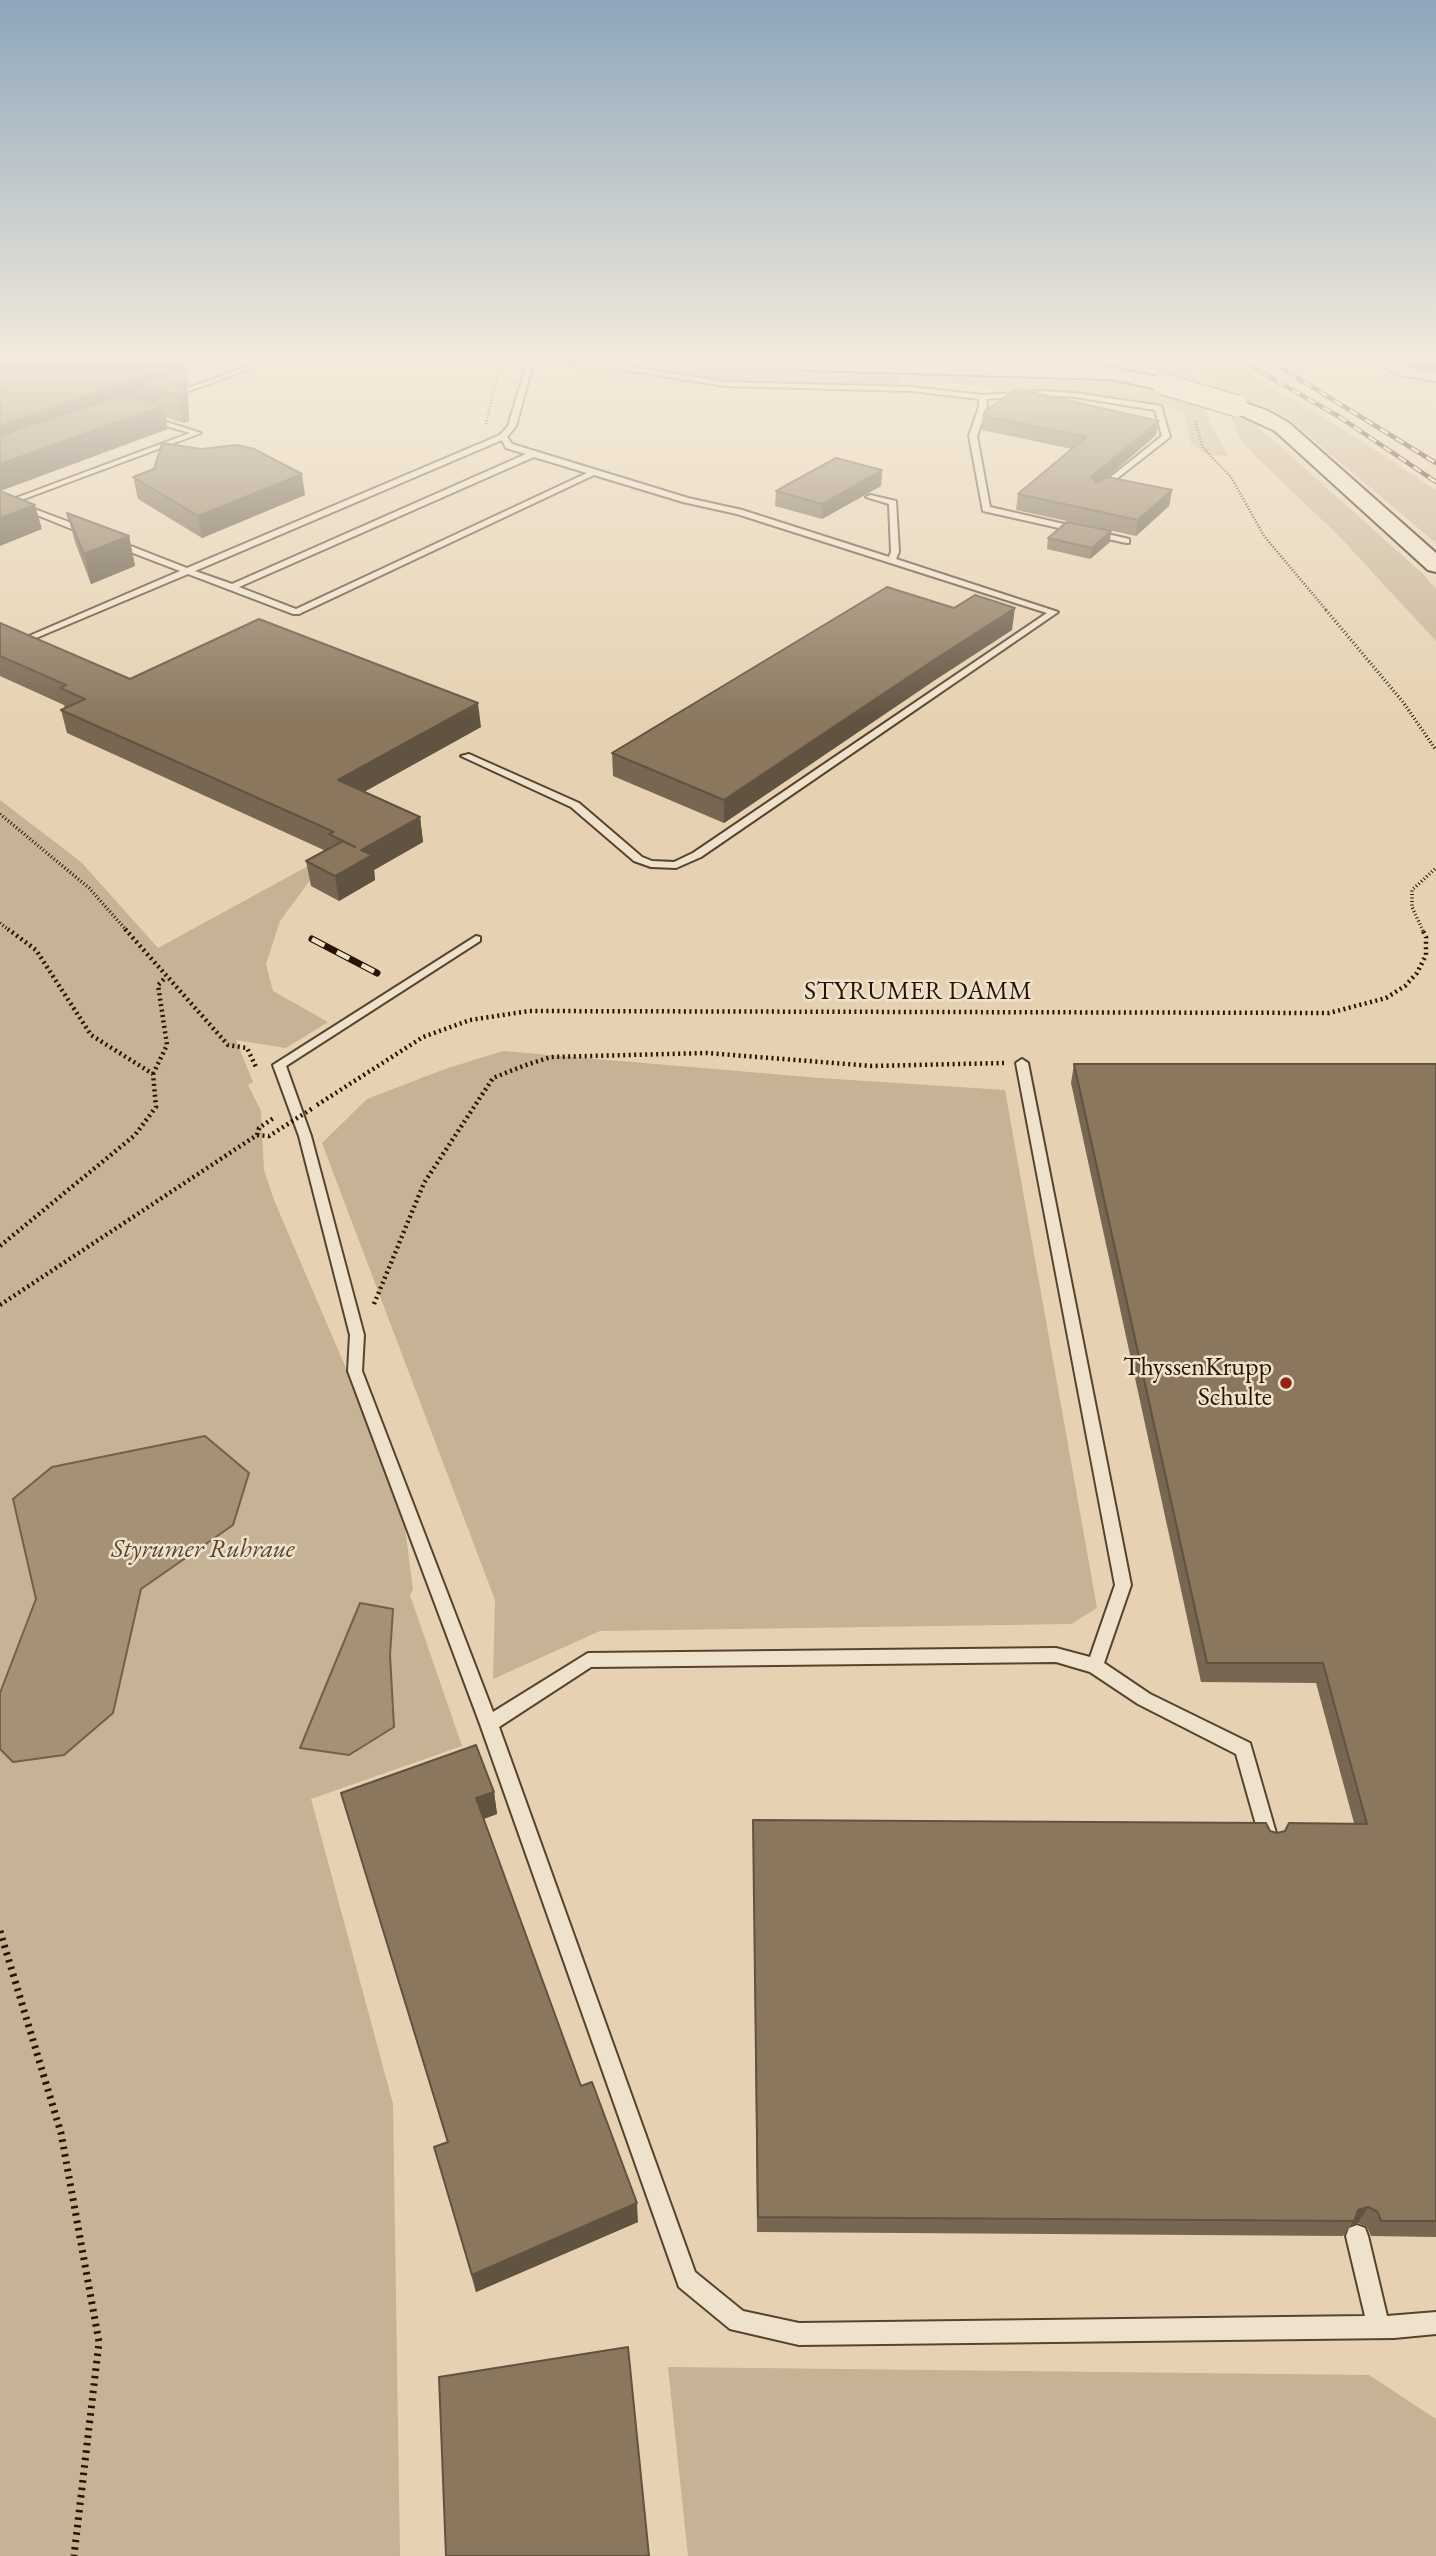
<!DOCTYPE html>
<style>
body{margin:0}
canvas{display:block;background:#e6d2b2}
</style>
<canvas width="1436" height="2556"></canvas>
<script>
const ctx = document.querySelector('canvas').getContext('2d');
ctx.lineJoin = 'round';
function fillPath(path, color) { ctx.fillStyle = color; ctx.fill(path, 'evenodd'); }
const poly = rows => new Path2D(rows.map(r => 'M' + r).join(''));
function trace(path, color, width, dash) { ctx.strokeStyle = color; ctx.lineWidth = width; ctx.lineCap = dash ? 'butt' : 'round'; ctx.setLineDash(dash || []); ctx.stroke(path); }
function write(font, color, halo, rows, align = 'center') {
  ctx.font = font + ' "EB Garamond",serif'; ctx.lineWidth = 5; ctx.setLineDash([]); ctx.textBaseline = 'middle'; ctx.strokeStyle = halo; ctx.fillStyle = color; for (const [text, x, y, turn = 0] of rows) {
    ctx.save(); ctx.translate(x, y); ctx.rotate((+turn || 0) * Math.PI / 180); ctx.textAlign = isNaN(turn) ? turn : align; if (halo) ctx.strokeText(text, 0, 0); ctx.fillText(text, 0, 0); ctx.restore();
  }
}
fillPath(poly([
 [629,363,760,363,809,372,862,376,900,376,1112,381,1140,385,1206,406,1209,421,1228,456,1208,454,1191,444,1185,413,1169,406,1113,396,998,389,901,377,900,385,757,382,688,375],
 [1137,363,1187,363,1203,387,1169,376],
 [1200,363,1231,363,1346,431,1436,490,1436,543,1285,416,1266,406,1221,393],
 [1230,413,1253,422,1423,574,1436,589,1436,641,1337,534,1254,455,1239,437],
 [0,800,81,862,158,948,341,848,325,860,280,921,266,964,273,991,328,1022,286,1048,236,1040,253,1082,248,1085,261,1111,264,1170,274,1200,401,1497,413,1589,410,1595,462,1746,311,1799,393,2104,400,2556,0,2556],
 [392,1635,390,1655,333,1753],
 [503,1051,820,1078,1005,1090,1097,1608,1071,1624,600,1631,493,1679,495,1600,322,1143,367,1099,445,1069],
 [668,2367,1369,2375,1436,2419,1436,2556,688,2556]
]), '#c6b294');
const water = poly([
 [205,1436,249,1473,233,1525,141,1589,113,1713,64,1755,13,1762,0,1749,0,1693,36,1599,13,1499,52,1467,205,1436],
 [360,1603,393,1609,390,1655,394,1727,349,1755,300,1748,360,1603]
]);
fillPath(water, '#a59276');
trace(water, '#736048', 2);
const lane = poly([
 [258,363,267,363,172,397,166,396,258,363],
 [527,363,533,363,516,426,507,437,512,444,688,498,742,510,889,557,891,552,889,504,866,497,870,495,896,501,899,552,896,559,1058,612,701,857,676,868,651,867,634,861,571,807,461,756,469,754,579,803,642,857,652,861,674,862,693,853,1047,613,737,514,683,502,594,475,299,614,293,614,188,574,36,638,29,636,180,571,112,545,112,541,118,541,187,568,500,435,508,426,527,363],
 [502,440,506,448,526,454,232,584,195,571,502,440],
 [534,457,587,473,296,609,239,587,534,457],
 [555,363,619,365,725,382,912,387,982,395,1043,391,1075,393,1161,406,1170,437,1101,491,1098,491,1098,487,1162,436,1155,410,1075,397,1043,395,986,399,987,407,977,436,990,507,1129,539,1129,543,1126,543,983,511,969,436,979,407,979,399,912,391,725,386,619,369,558,365,555,363],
 [147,416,201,433,16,502,90,530,90,534,84,534,5,502,190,433,147,420,147,416],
 [476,936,480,937,480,941,286,1066,311,1136,364,1335,362,1371,493,1712,588,1653,1056,1648,1090,1657,1115,1585,1016,1063,1022,1059,1028,1063,1131,1585,1104,1663,1150,1694,1250,1743,1278,1840,1276,1846,1269,1848,1262,1846,1236,1754,1138,1704,1090,1672,1056,1662,591,1667,499,1727,695,2272,743,2311,799,2323,1365,2316,1346,2236,1349,2228,1357,2225,1365,2228,1368,2236,1387,2316,1436,2312,1436,2334,1394,2338,799,2345,730,2329,679,2287,480,1724,348,1371,350,1335,299,1136,273,1065,476,936]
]);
const street = poly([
 [1375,363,1394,363,1407,368,1436,373,1436,381,1399,375,1375,363]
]);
const secondary = poly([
 [797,363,960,363,1110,367,1170,380,1173,384,1163,390,1110,379,806,370,799,368,797,363],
 [1237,400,1268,411,1289,423,1436,553,1436,572,1428,570,1275,431,1230,410,1227,406,1237,400]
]);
trace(lane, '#57442e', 4);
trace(street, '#57442e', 4);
trace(secondary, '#271502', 4);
trace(poly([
 [1195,421,1203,448,1231,477,1264,536,1327,611],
 [486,424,500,363]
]), '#271502', 2.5, [1, 2]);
trace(poly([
 [1326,610,1403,702,1436,750],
 [0,814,89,888,127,931],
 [0,923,10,931],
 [1423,931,1412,907,1412,890,1436,868]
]), '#271502', 3.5, [1, 2.5]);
trace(poly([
 [125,929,228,1045,247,1048,257,1069],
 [153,1074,167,1045,158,985,166,977],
 [317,1105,423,1037,470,1020,529,1011,1329,1013,1386,998,1405,986,1417,973,1426,955,1426,937,1422,929],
 [0,1246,135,1135,156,1107,153,1074,91,1035,36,950,8,929],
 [374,1304,424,1183,493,1078,523,1066,551,1057,707,1053,872,1066,1004,1063],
 [0,1305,257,1135,259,1128,275,1117]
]), '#271502', 4.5, [2, 3.5]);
trace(poly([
 [0,1931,61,2133,99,2342,74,2556]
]), '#271502', 7, [2.5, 5]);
fillPath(lane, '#efe2cd');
fillPath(street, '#efe2cd');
fillPath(secondary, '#efe2cd');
const railFar1 = poly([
 [1245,363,1338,416,1436,482],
 [1273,363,1436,463]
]);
const rail = poly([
 [312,939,377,973]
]);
trace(railFar1, '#271502', 4.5);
trace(rail, '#271502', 7);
trace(railFar1, '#efe2cd', 2.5, [9]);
trace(rail, '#efe2cd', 4.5, [14]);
const secondaryBridge = poly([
 [1163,384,1237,406]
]);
trace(secondaryBridge, '#271502', 23, []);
trace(poly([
 [257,1135,269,1136,313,1108]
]), '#271502', 4.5, [2, 3.5]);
trace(secondaryBridge, '#efe2cd', 21);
fillPath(poly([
 [0,363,186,363,187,372,188,385,186,386,188,395,189,421,183,423,165,417,168,429,0,491],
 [1403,363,1436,363,1436,370,1411,366],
 [983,416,1156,435,1108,477,1172,490,1169,506,1136,536,1016,510,1018,494,1072,449,982,430],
 [882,470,881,486,822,519,775,506,776,491],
 [133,477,305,495,202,538,138,499],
 [67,513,129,536,135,566,91,584,75,542],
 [1048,538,1110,542,1090,559,1047,549],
 [0,623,130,679,481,727,364,792,420,817,423,842,374,870,375,880,339,901,311,886,306,861,326,851,67,733,61,710,65,708,64,705,0,676],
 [1012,630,935,680,724,823,613,776,612,753],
 [1074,1064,1436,1064,1436,2237,1371,2236,1367,2227,1358,2223,1351,2225,1343,2236,757,2232,753,1820,1270,1831,1277,1833,1354,1823,1316,1683,1201,1682,1071,1083],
 [494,1792,497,1814,484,1819,581,2086,638,2222,476,2292,434,2147,447,2142,341,1793]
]), '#776651');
fillPath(poly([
 [183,363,186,363,187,372,188,385,186,386,188,395,189,421,183,423,178,396,139,384,142,401,0,452,0,426],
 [163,406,168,429,0,491,0,464],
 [1159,421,1156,435,1089,493,1091,477],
 [882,470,881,486,822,519,822,504],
 [302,474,305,495,202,538,198,516],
 [1172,490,1169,506,1136,536,1138,520],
 [35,505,42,529,0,546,0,518],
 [1111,531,1110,542,1090,559,1092,548],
 [129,536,135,566,91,584,84,554],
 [1015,608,1012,630,935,680,724,823,724,800,937,658],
 [478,703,481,727,342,804,338,780],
 [420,817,423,842,374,870,375,880,339,901,335,876,361,850],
 [494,1792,497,1814,480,1820,476,1798],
 [637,2203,638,2222,476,2292,472,2275],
 [1368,2207,1358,2223,1351,2225,1358,2210]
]), '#615342');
const building = poly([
 [0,363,183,363,0,426,0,363],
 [183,369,184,394,178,396,139,384,183,369],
 [1016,389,1159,421,1091,477,1096,483,1107,477,1172,490,1138,520,1018,494,1086,437,983,416,985,411,1016,389],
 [124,394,163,406,0,464,0,436,124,394],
 [162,443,201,449,237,445,254,449,302,474,198,516,133,477,154,469,162,443],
 [836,458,882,470,822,504,776,491,836,458],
 [0,491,35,505,0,518,0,491],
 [67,513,129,536,84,554,67,513],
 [1067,522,1111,531,1092,548,1048,538,1067,522],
 [887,587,954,608,975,595,1015,608,937,658,724,800,612,753,887,587],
 [259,619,478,703,338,780,420,817,361,850,372,855,335,876,306,861,343,841,355,847,329,834,334,832,61,710,85,699,60,688,66,685,0,656,0,623,130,679,259,619],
 [1074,1064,1436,1064,1436,2221,1381,2221,1378,2212,1368,2207,1358,2210,1354,2221,758,2217,753,1820,1266,1823,1270,1831,1277,1833,1285,1831,1289,1823,1367,1824,1323,1663,1207,1663,1074,1064],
 [476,1745,494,1792,476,1798,581,2086,592,2082,637,2203,472,2275,434,2147,448,2142,341,1793,476,1745],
 [628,2347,649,2556,446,2556,439,2377,628,2347]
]);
fillPath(building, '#8a775e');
trace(building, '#615342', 2);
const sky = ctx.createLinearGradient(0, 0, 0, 721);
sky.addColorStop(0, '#8da6ba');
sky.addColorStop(0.5, '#f4ebdc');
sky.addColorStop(1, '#f4ebdc00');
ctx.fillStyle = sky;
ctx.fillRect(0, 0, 1436, 721);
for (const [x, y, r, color] of [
 [1286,1383,7,"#8f2418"]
]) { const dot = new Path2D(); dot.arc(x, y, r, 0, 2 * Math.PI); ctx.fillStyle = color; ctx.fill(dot); trace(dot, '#efe2cd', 2.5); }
write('26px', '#271502', '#efe2cd', [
 ["STYRUMER DAMM",918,992]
]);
write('26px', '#271502', '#efe2cd', [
 ["ThyssenKrupp",1272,1368],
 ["Schulte",1272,1398]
], 'right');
write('italic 26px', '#57442e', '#efe2cd', [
 ["Styrumer Ruhraue",203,1550]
]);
</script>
